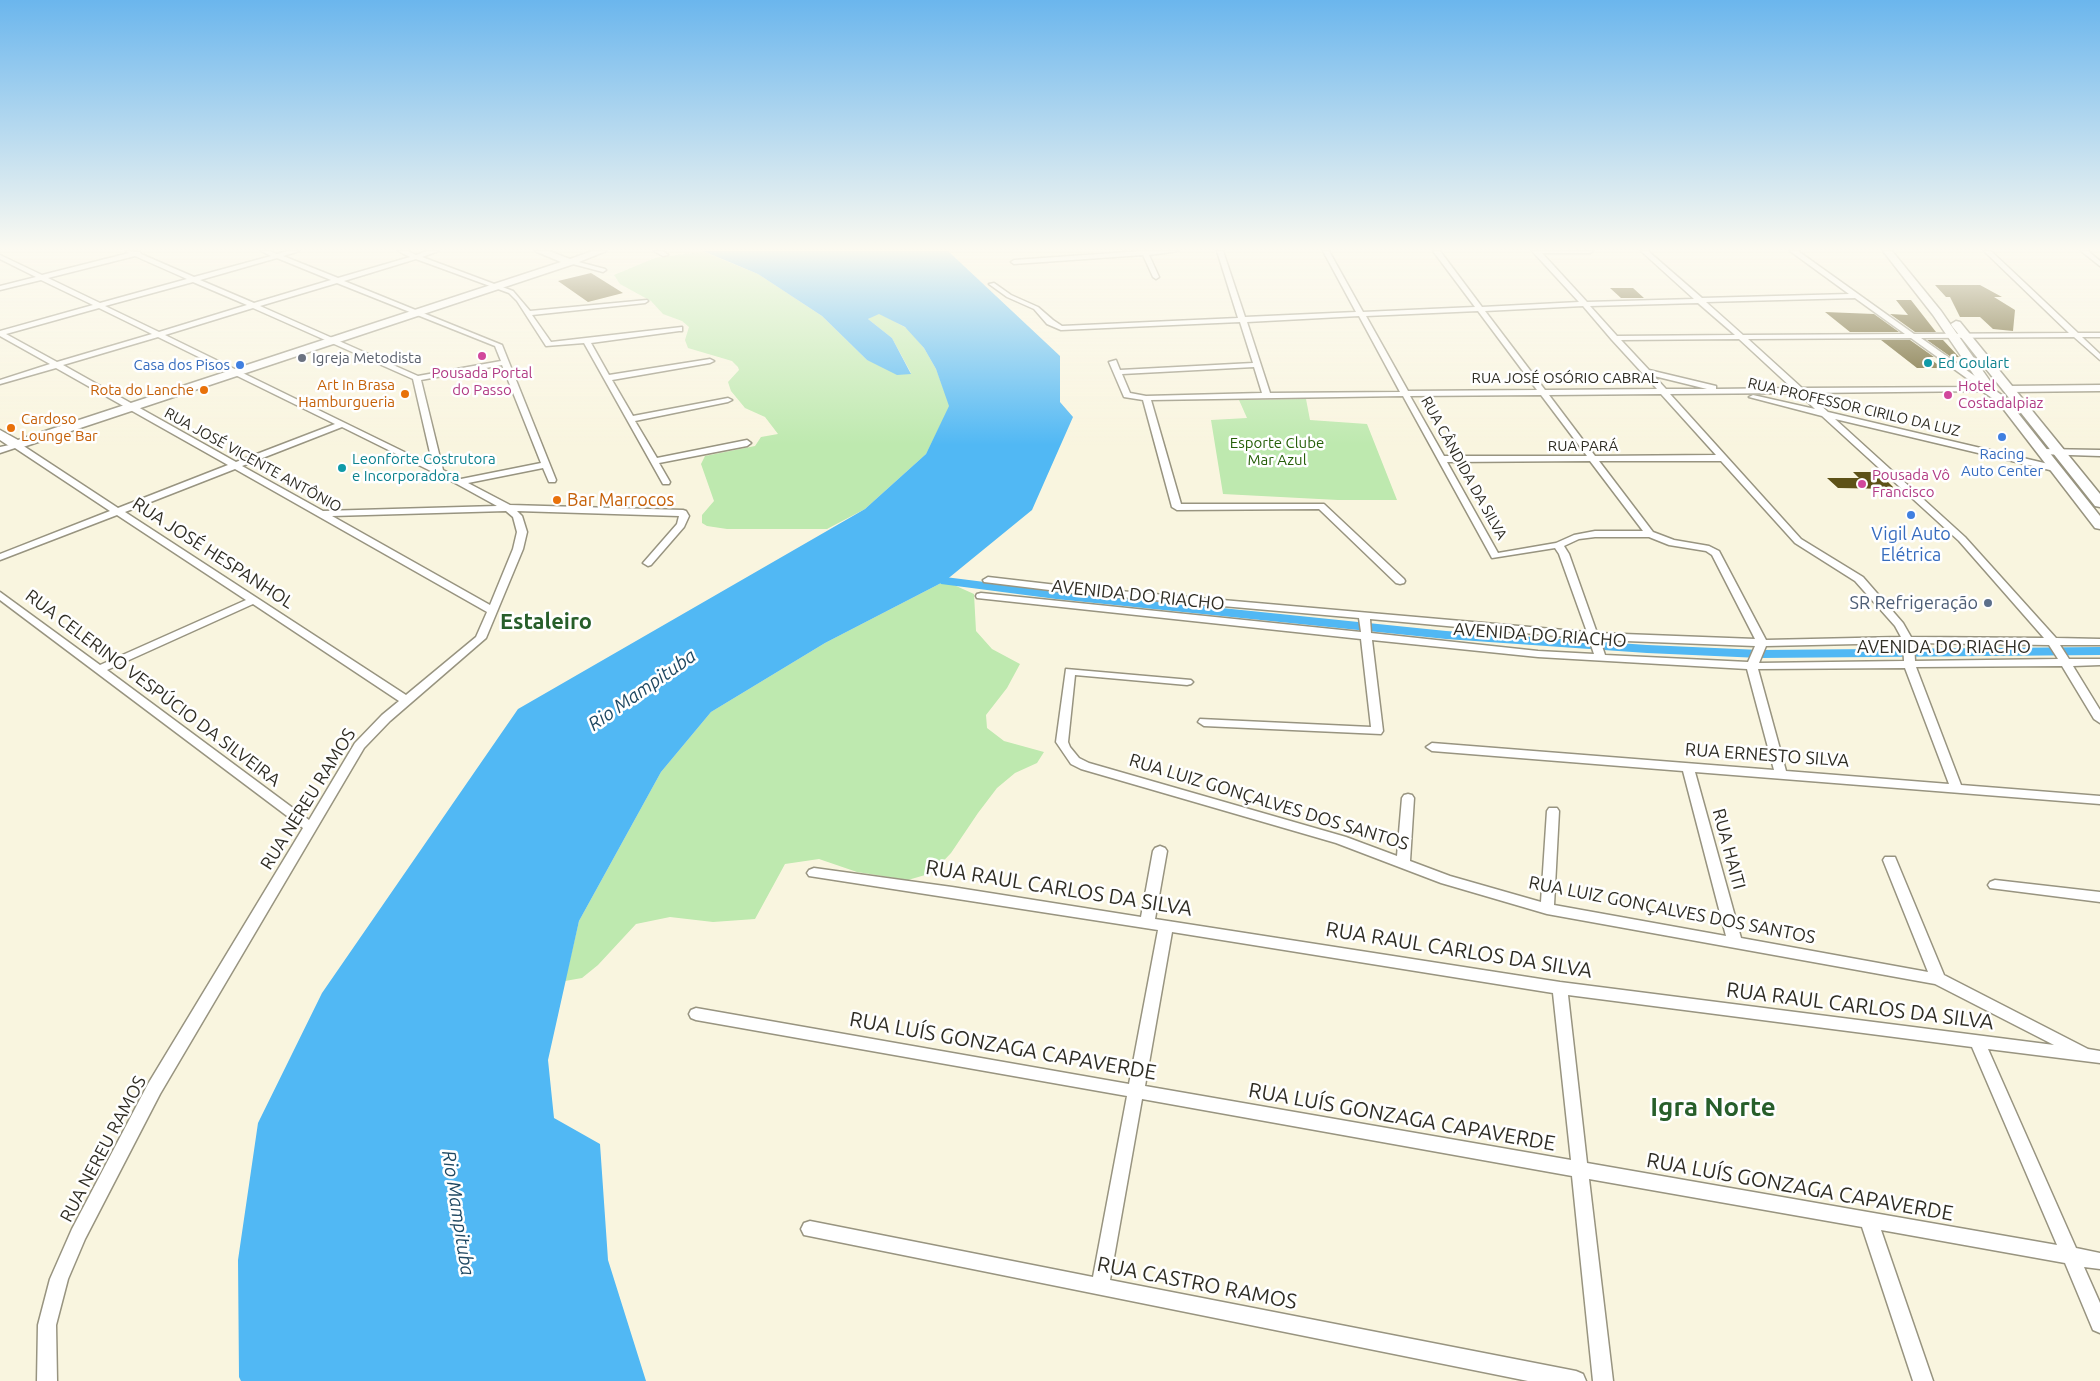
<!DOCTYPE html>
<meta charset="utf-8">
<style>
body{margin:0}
canvas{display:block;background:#f9f5df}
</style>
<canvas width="2100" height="1381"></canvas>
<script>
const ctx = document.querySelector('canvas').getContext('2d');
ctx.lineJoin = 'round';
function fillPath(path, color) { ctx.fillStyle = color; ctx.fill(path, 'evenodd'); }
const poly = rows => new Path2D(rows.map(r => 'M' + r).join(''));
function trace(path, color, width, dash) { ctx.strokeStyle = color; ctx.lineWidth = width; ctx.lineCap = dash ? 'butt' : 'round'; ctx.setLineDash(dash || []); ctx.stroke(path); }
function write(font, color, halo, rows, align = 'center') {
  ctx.font = font + ' Ubuntu,sans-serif'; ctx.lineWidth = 5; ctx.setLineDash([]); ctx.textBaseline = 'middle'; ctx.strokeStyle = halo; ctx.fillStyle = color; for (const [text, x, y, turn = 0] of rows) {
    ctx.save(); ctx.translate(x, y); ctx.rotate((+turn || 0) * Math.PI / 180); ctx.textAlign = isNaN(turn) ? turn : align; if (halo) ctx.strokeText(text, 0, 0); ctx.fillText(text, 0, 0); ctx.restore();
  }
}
fillPath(poly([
 [693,253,706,253,758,274,822,316,867,360,911,373,892,338,868,319,879,313,908,329,924,348,936,369,950,406,926,454,865,509,827,529,727,529,707,526,702,523,702,515,714,501,701,464,705,456,755,446,761,437,778,434,765,417,745,408,731,391,728,382,739,370,738,367,732,361,688,348,685,340,689,327,682,321,663,314,651,301,620,284,614,275,655,258],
 [1306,399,1310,420,1367,424,1397,500,1338,500,1223,494,1211,420,1247,418,1239,400],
 [945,581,974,594,976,631,992,649,1020,664,1007,688,986,715,987,728,1004,741,1044,752,1037,763,1015,773,997,788,978,813,951,853,932,873,908,880,857,872,819,859,785,864,755,919,713,922,670,917,636,924,598,965,582,978,565,981,579,921,661,772,711,712,825,643]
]), '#bee9af');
fillPath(poly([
 [703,251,948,251,1060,356,1060,402,1073,417,1032,510,945,581,825,643,711,712,661,772,579,921,548,1060,554,1118,600,1144,608,1260,646,1381,241,1381,239,1377,238,1260,258,1123,322,993,518,709,865,509,926,454,949,406,936,369,924,348,905,327,879,314,868,319,892,338,911,374,897,375,867,360,822,316,758,274]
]), '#51b8f4');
fillPath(poly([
 [945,577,1056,591,1446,631,1647,645,1760,650,2100,647,2100,655,1760,658,1647,653,1446,639,1056,599,941,584,939,581,945,577]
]), '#51b8f4');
fillPath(poly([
 [591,273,623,293,588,302,558,281],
 [1935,285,1980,285,2002,297,1994,297,2015,310,2013,331,1993,329,1980,317,1960,317,1950,297,1946,297],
 [1610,288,1633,288,1644,298,1621,298],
 [1896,300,1911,300,1936,332,1915,332,1890,314,1908,315],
 [1825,312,1874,314,1899,332,1850,332],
 [1881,340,1910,340,1934,357,1928,357,1942,368,1917,368],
 [1927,340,1943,340,1959,357,1951,357],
 [1853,472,1878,472,1895,489,1838,488,1827,478,1859,478]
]), '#5d5117');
const minor = poly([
 [126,251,140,252,141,254,194,277,271,256,261,251,270,251,277,254,288,251,299,251,283,256,338,278,410,257,398,251,408,251,416,255,427,251,438,251,422,257,513,291,530,311,647,300,648,301,645,303,532,315,551,342,682,327,682,331,679,331,591,343,609,375,710,359,714,361,710,363,612,380,633,416,728,398,732,400,728,402,635,421,657,458,747,440,751,443,747,446,659,463,670,482,669,484,663,484,584,343,546,346,517,301,509,293,416,259,344,281,502,345,556,480,555,482,549,482,543,468,468,483,510,505,683,510,686,511,689,516,684,527,651,565,648,566,643,563,677,524,679,516,517,511,522,516,527,532,523,549,486,638,390,721,364,748,160,1094,85,1239,68,1279,56,1325,57,1381,37,1381,38,1325,50,1279,72,1229,148,1084,303,828,0,600,0,592,100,665,246,600,117,515,0,560,0,554,110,511,15,448,0,453,0,447,19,443,118,508,228,465,56,368,0,384,0,380,50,364,0,336,0,331,93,305,41,280,0,290,0,286,36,277,0,259,0,255,42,275,129,253,126,251],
 [135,256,187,279,100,303,48,278,135,256],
 [277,258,331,280,254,303,200,280,277,258],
 [193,282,247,305,159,332,105,306,193,282],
 [337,283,495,346,501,361,418,376,260,306,337,283],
 [99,308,152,334,57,362,6,334,99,308],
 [253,308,413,379,433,466,165,335,253,308],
 [158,337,335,424,236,462,63,365,158,337],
 [502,365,541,463,461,479,443,470,421,380,502,365],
 [342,427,457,484,497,506,323,511,242,466,342,427],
 [235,469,487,612,476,637,406,695,125,512,235,469],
 [506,511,513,517,517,532,513,549,490,605,332,516,506,511],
 [253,604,399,701,382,715,355,743,309,820,107,670,253,604],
 [654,251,663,251,668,255,663,256,654,251],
 [1142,251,1178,251,1149,255,1159,277,1156,279,1153,277,1143,255,1014,264,1011,262,1014,260,1142,251],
 [1217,251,1223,251,1245,317,1356,312,1323,251,1329,251,1363,312,1475,307,1433,251,1440,251,1482,307,1579,302,1532,251,1593,251,1590,253,1542,253,1587,302,1694,299,1641,251,1648,251,1702,298,1849,294,1790,251,1798,251,1914,334,2069,333,1984,251,1991,251,2078,333,2100,333,2100,337,2082,337,2100,354,2100,360,2074,337,1921,338,1986,384,1989,389,1985,391,1807,393,1828,412,2057,466,2057,470,2054,471,1835,419,1965,537,2056,638,2100,639,2100,645,2060,645,2069,659,2100,659,2100,665,2073,666,2100,710,2100,723,2094,719,2062,666,1916,667,1961,785,2100,796,2100,804,1695,772,1741,938,1928,972,1883,860,1885,857,1895,857,1944,975,2088,1049,2100,1051,2100,1063,1988,1049,2076,1248,2100,1253,2100,1269,2084,1267,2100,1303,2100,1333,2093,1330,2065,1263,1881,1230,1933,1381,1913,1381,1862,1227,1589,1179,1613,1381,1593,1381,1572,1176,1142,1099,1110,1280,1576,1371,1583,1374,1586,1381,1528,1381,804,1235,801,1229,804,1223,810,1221,1093,1277,1127,1096,696,1020,691,1018,689,1014,691,1010,696,1008,1129,1084,1158,930,809,876,807,873,809,870,814,868,952,887,1141,917,1153,851,1155,848,1160,846,1165,848,1167,851,1155,919,1560,982,2054,1045,1935,984,1547,914,1441,883,1336,843,1081,769,1071,764,1056,742,1066,669,1191,680,1193,682,1191,684,1187,685,1075,675,1068,742,1070,747,1079,758,1089,763,1346,837,1397,856,1402,798,1404,795,1408,794,1412,795,1414,798,1410,861,1450,876,1541,902,1547,811,1549,808,1557,808,1559,811,1554,905,1726,936,1683,771,1432,751,1426,747,1432,743,1774,770,1747,669,1538,657,1372,640,1383,731,1381,734,1204,726,1198,722,1200,719,1371,727,1361,639,977,598,976,596,977,594,981,593,1361,632,1359,618,1074,593,984,582,983,580,988,577,1074,587,1587,632,1559,554,1555,548,1492,558,1403,396,1151,400,1181,504,1324,504,1404,579,1405,581,1404,583,1400,584,1396,583,1319,509,1177,510,1172,507,1143,400,1124,397,1109,362,1116,360,1120,370,1253,363,1240,322,1061,330,1047,324,1034,309,1007,297,989,284,994,283,1011,295,1038,307,1053,320,1062,326,1238,318,1217,251],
 [1855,298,1905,334,1743,335,1706,302,1855,298],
 [1698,303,1735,335,1617,336,1590,306,1698,303],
 [1583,306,1612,340,1657,389,1545,390,1485,311,1583,306],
 [1478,311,1537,390,1408,391,1366,316,1478,311],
 [1359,316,1400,392,1270,393,1247,322,1359,316],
 [1911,338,1979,387,1802,388,1748,339,1911,338],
 [1739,339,1792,388,1716,389,1716,386,1649,370,1621,340,1739,339],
 [1254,367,1262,393,1146,396,1130,393,1122,374,1254,367],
 [1654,376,1707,389,1666,389,1654,376],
 [1798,393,1815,409,1753,395,1749,397,1822,416,1959,541,2044,638,1911,637,1903,623,1863,577,1801,539,1670,394,1798,393],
 [1661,394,1716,455,1595,456,1549,395,1661,394],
 [1541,395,1587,456,1444,456,1410,396,1541,395],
 [1590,461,1643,531,1595,531,1574,535,1556,543,1498,553,1447,462,1590,461],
 [1599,461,1721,461,1795,543,1855,581,1895,626,1901,637,1766,640,1719,551,1709,546,1674,540,1653,532,1599,461],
 [1595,537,1649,537,1669,545,1706,551,1712,555,1755,639,1597,633,1569,554,1564,546,1579,539,1595,537],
 [1370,619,1589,639,1594,654,1538,651,1371,633,1370,619],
 [1600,640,1755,646,1748,662,1605,655,1600,640],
 [1903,643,1904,661,1759,663,1766,646,1903,643],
 [1914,643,2049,645,2058,659,1915,661,1914,643],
 [1905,668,1949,784,1786,771,1758,669,1905,668],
 [1172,932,1553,993,1571,1160,1145,1086,1172,932],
 [1568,995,1972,1047,2057,1245,1587,1163,1568,995],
 [2081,251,2088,251,2100,261,2100,266,2081,251],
 [571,260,605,269,606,270,603,272,569,263,568,262,571,260],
 [2042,449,2100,450,2100,456,2039,454,2038,452,2042,449],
 [1995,880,2100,892,2100,902,1990,888,1988,885,1990,882,1995,880]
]);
const tertiary = poly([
 [2100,385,2100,391,2009,392,2004,389,2009,386,2100,385]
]);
const secondary = poly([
 [535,251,549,251,570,259,592,251,606,251,574,264,20,448,12,448,0,440,0,430,18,440,561,262,535,251],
 [1883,251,1892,251,1941,311,1992,384,1990,387,2006,398,2100,516,2100,529,2095,528,1998,402,1979,389,1977,387,1980,384,1933,315,1883,251],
 [1956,321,1960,322,2100,494,2100,507,2095,506,1952,326,1951,324,1956,321]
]);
trace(minor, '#989480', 3);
trace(tertiary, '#989480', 3);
trace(secondary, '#989480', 3);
fillPath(minor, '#fff');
fillPath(tertiary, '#fff');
fillPath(secondary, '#fff');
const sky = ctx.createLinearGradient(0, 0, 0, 445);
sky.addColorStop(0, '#6bb6ed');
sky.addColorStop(0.56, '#fcfaf1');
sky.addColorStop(1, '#fcfaf100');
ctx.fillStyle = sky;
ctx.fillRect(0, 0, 2100, 445);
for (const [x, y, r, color] of [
 [482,356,5,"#d1479c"],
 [302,358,5,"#6b7280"],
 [1928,363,5,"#0f9aa8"],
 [240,365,5,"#3f7fe0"],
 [204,390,5,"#e8710a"],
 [405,394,5,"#e8710a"],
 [1948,395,5,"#d1479c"],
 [11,428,5,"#e8710a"],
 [2002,437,5,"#3f7fe0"],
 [342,468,5,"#0f9aa8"],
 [1862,484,5,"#d1479c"],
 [557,500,5,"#e8710a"],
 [1911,515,5,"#3f7fe0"],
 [1988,603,5,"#5c6f8a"]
]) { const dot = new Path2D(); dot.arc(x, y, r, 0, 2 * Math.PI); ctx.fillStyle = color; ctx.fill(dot); trace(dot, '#fff', 2); }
write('15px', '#5b616d', '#fff', [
 ["Igreja Metodista",312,358]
], 'left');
write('15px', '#0d838f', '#fff', [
 ["Ed Goulart",1938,363],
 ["Leonforte Costrutora",352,459],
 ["e Incorporadora",352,476]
], 'left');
write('15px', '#366cbe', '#fff', [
 ["Casa dos Pisos",230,365],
 ["Racing",2002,454,"center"],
 ["Auto Center",2002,471,"center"]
], 'right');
write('15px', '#b23c85', '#fff', [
 ["Pousada Portal",482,373,"center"],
 ["do Passo",482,390,"center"],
 ["Hotel",1958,386],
 ["Costadalpiaz",1958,403],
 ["Pousada Vô",1872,475],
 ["Francisco",1872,492]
], 'left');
write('15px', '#2f2d24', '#fff', [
 ["RUA JOSÉ OSÓRIO CABRAL",1565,378],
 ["RUA PROFESSOR CIRILO DA LUZ",1854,407,13],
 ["RUA PARÁ",1583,446],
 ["RUA JOSÉ VICENTE ANTÔNIO",253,460,29],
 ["RUA CÂNDIDA DA SILVA",1464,468,61]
]);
write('15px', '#c56008', '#fff', [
 ["Art In Brasa",395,385],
 ["Hamburgueria",395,402],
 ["Rota do Lanche",194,390],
 ["Cardoso",21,419,"left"],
 ["Lounge Bar",21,436,"left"]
], 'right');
write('15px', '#265f09', '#fff', [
 ["Esporte Clube",1277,443],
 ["Mar Azul",1277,460]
]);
write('18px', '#c56008', '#fff', [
 ["Bar Marrocos",567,500]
], 'left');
write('18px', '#366cbe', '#fff', [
 ["Vigil Auto",1911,534],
 ["Elétrica",1911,555]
]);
write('18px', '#2f2d24', '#fff', [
 ["RUA JOSÉ HESPANHOL",213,553,33],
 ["AVENIDA DO RIACHO",1138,595,6],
 ["AVENIDA DO RIACHO",1540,635,4],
 ["AVENIDA DO RIACHO",1944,647],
 ["RUA CELERINO VESPÚCIO DA SILVEIRA",153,688,37],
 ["RUA ERNESTO SILVA",1767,755,4],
 ["RUA NEREU RAMOS",308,799,-58],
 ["RUA LUIZ GONÇALVES DOS SANTOS",1269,802,17],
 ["RUA HAITI",1729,849,75],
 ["RUA LUIZ GONÇALVES DOS SANTOS",1672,910,11],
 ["RUA NEREU RAMOS",103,1149,-62]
]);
write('18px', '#4e5e75', '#fff', [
 ["SR Refrigeração",1978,603]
], 'right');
write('italic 19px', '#1e4862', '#fff', [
 ["Rio Mampituba",642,690,-35],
 ["Rio Mampituba",458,1213,81]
]);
write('21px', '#2f2d24', '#fff', [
 ["RUA RAUL CARLOS DA SILVA",1059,888,9],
 ["RUA RAUL CARLOS DA SILVA",1459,950,9],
 ["RUA RAUL CARLOS DA SILVA",1860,1006,7],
 ["RUA LUÍS GONZAGA CAPAVERDE",1003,1046,10],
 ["RUA LUÍS GONZAGA CAPAVERDE",1402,1117,10],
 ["RUA LUÍS GONZAGA CAPAVERDE",1800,1187,10],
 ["RUA CASTRO RAMOS",1197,1283,11]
]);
write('bold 22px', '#275e2a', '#fff', [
 ["Estaleiro",546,622]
]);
write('bold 26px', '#275e2a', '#fff', [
 ["Igra Norte",1713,1107]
]);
</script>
